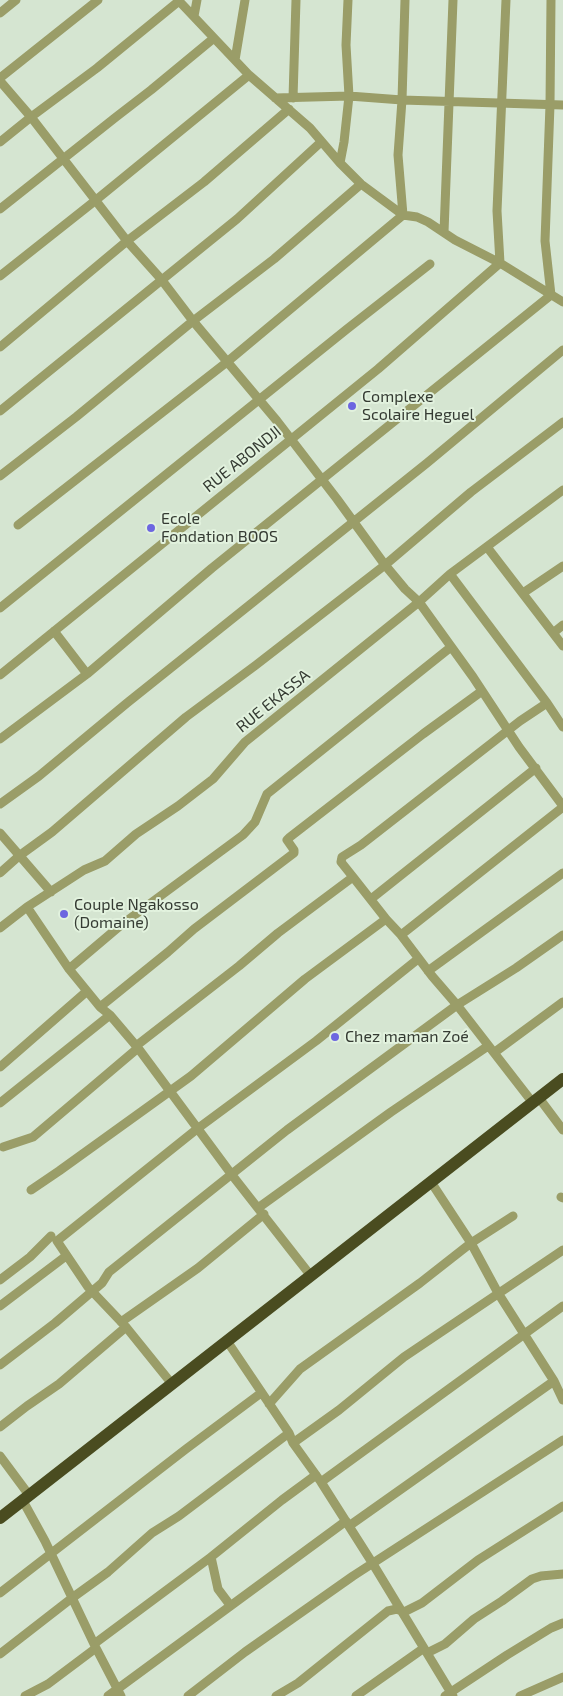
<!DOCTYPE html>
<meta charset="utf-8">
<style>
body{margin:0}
canvas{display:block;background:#d5e5d1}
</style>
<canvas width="563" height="1696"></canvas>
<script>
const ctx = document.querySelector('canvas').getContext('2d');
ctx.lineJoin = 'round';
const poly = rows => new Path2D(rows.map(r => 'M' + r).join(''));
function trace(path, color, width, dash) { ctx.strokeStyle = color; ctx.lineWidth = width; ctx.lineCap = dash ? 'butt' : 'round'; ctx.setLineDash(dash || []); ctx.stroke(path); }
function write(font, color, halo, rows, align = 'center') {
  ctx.font = font + ' "Exo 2",sans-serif'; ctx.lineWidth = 4; ctx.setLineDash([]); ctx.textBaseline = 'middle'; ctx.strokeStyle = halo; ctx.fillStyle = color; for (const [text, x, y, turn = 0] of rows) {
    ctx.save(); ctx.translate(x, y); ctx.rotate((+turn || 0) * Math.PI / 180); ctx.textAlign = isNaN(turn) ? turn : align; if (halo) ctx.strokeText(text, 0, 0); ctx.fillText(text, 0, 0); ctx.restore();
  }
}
trace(poly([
 [178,0,249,75,310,128,340,163,361,184,403,215,417,217,428,222,455,240,500,263,563,302],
 [0,13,16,0],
 [194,16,197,0],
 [235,60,245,0],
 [0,78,98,0],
 [0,81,31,117,127,241,161,279,193,321,277,421,337,499,385,565,405,589,419,602,473,677,519,747,563,806],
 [275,98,349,96,402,100,563,105],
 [293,98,296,0],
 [0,142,31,117,97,68,179,1],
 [340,163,344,142,349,96,346,45,348,0],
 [0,209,116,117,151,90,214,38],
 [444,232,453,0],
 [0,276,96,200,249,75],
 [0,347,127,241,204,182,289,109],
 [0,411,237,219,321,142],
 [0,476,76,417,193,321,274,259,361,184],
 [18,525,227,362,403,215,398,155,402,100,405,0],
 [487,547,563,646],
 [450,574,547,703,563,727],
 [523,593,563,566],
 [0,608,347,329,430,264],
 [54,631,87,674],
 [553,633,563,625],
 [0,675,378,369,500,263,497,211,506,0],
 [0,739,87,674,212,568,551,295,545,241,550,105,551,0],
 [0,804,39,776,127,703,427,463,563,350],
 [0,833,51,892],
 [0,873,19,856,52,832,186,717,256,665,385,565,471,492,563,422],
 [353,877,386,919,401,935,432,976,457,1005,533,1103],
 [371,899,536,768],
 [27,907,69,969,100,1007,110,1015,138,1048,232,1175,311,1276],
 [0,928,27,907,84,870,105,861,136,834,178,806,213,779,245,742,419,602,450,574,563,490],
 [401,935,563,807],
 [69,969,121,925,243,835,255,822,267,794,451,647],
 [428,971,563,873],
 [100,1007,168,952,194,929,294,853,294,850,287,840,290,837,423,734,482,691],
 [136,1046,239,966,278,933,349,880,353,877,341,862,342,857,361,845,520,721,547,703],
 [495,1052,563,1002],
 [0,1067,86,992],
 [539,1098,563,1130],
 [0,1103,110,1015],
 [3,1147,33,1137,138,1048],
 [431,1182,471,1243,498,1293,554,1381,563,1400],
 [31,1190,59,1171,191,1076,305,979,386,919],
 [561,1197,563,1198],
 [258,1208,391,1112,488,1046],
 [0,1280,30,1257,51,1236],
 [0,1306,66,1256],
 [121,1322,198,1268,264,1214],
 [227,1341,289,1433,293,1443,321,1482,373,1564,453,1696],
 [0,1365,55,1323,102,1283,109,1272,287,1130,457,1005,516,968,563,935],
 [172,1384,126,1327,88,1287,57,1241,197,1129,316,1041,418,959],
 [269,1404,300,1369,420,1283,471,1243,513,1216],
 [0,1427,27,1406,59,1384,126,1327],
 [293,1443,339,1410,404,1357,563,1250],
 [0,1456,29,1495],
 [321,1482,563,1306],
 [23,1501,45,1541,96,1648,121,1696],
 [349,1526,554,1381],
 [211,1557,218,1589,230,1605],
 [0,1593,186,1449,261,1393],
 [94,1644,211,1557,282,1500,316,1475],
 [427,1653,445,1644,474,1619,502,1601,532,1579,541,1576,563,1574],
 [0,1654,72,1598,108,1572,152,1533,179,1516,289,1433],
 [25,1696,48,1684,96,1648],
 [108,1696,346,1521],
 [188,1696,245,1652,353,1576,563,1440],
 [276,1696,298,1683,388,1611,397,1609,404,1612,422,1603,478,1560,563,1506],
 [356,1696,424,1648],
 [445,1696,507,1655,551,1628,563,1623],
 [520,1696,563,1677]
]), '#9a9d68', 9);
trace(poly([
 [0,1518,563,1079]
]), '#4a4c20', 12);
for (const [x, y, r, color] of [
 [352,406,5,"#6d66e0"],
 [151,528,5,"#6d66e0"],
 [64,914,5,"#6d66e0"],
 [335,1037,5,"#6d66e0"]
]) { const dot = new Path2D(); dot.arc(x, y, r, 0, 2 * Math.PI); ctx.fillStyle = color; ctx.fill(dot); trace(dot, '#e2f2de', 2); }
write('16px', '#353b33', '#e2f2de', [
 ["Complexe",362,397],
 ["Scolaire Heguel",362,415],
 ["Ecole",161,519],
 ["Fondation BOOS",161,537],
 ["Couple Ngakosso",74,905],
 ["(Domaine)",74,923],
 ["Chez maman Zoé",345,1037]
], 'left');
write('16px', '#353b33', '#e2f2de', [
 ["RUE ABONDJI",242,459,-39],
 ["RUE EKASSA",273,701,-39]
]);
</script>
